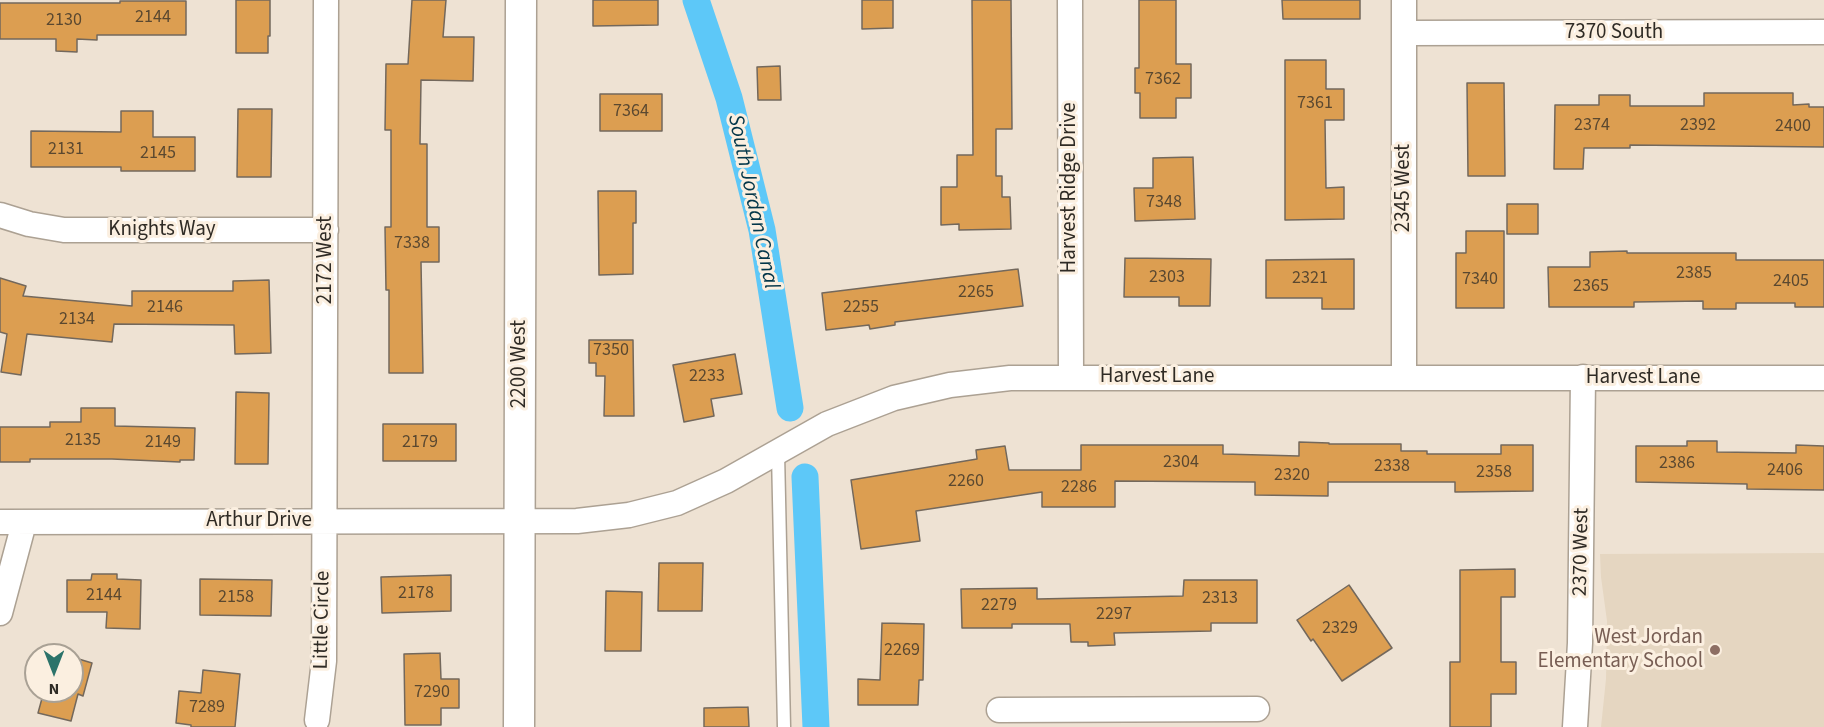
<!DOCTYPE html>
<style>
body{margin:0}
#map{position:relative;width:1824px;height:727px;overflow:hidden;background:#eee2d3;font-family:"Source Sans 3",sans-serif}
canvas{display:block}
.north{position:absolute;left:24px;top:643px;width:60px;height:60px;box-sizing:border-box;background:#fbefe0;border:2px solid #a9a195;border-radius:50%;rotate:180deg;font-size:16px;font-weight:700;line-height:24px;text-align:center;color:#2f2b25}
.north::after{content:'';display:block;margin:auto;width:21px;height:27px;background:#2c736a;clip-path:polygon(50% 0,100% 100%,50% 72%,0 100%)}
</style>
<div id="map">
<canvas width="1824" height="727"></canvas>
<div class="north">N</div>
</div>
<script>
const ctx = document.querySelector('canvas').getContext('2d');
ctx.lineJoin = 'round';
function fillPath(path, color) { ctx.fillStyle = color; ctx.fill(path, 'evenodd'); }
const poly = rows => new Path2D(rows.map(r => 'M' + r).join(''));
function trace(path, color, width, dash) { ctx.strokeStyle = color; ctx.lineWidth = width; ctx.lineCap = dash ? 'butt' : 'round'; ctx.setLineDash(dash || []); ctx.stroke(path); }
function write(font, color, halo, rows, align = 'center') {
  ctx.font = font + ' "Source Sans 3",sans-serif'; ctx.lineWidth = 6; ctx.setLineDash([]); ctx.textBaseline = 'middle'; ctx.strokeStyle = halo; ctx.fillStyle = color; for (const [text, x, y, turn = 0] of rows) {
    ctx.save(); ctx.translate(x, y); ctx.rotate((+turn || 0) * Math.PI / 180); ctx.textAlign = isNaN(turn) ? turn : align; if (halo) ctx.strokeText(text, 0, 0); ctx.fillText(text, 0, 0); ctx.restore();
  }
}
fillPath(poly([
 [1824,553,1824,727,1601,727,1606,679,1607,621,1601,577,1600,554]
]), '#e5d6c1');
trace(poly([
 [696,0,729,98,762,230,790,408],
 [805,477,816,727]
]), '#5dc8f8', 27);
const building = poly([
 [236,0,270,0,270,36,268,36,268,53,236,53,236,0],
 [412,0,446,0,443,37,474,37,473,81,421,80,420,144,427,144,427,227,439,227,439,262,421,262,423,373,389,373,389,290,386,290,385,227,391,227,391,130,385,130,386,64,408,64,412,0],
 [593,0,658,0,658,25,593,26,593,0],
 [862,0,893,0,893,28,862,29,862,0],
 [972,0,1011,0,1012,129,996,129,996,176,1002,176,1002,197,1010,197,1011,229,959,230,959,224,941,225,941,187,957,187,957,155,973,155,972,0],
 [1139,0,1176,0,1176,64,1191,64,1191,98,1176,98,1176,118,1140,118,1140,93,1135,93,1135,68,1139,68,1139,0],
 [1282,0,1360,0,1360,19,1283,19,1282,0],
 [120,1,186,1,186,35,97,35,97,40,77,39,77,52,56,51,56,39,0,39,0,3,120,3,120,1],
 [1285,60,1326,60,1326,89,1344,89,1344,120,1325,120,1326,188,1344,187,1344,219,1285,220,1285,60],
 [780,66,781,100,758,100,757,67,780,66],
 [1467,83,1504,83,1505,176,1468,176,1467,83],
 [1704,93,1793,93,1793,105,1809,104,1809,107,1824,107,1824,147,1630,145,1630,148,1584,148,1583,169,1554,169,1555,105,1599,105,1599,95,1630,95,1630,106,1704,106,1704,93],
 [600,94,662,94,662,131,600,131,600,94],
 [238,109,272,109,271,177,237,177,238,109],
 [121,111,153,111,153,137,195,137,195,171,121,171,121,167,31,167,31,131,121,132,121,111],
 [1193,157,1195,219,1135,221,1134,188,1153,188,1153,158,1193,157],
 [598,191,636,191,636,223,633,223,633,274,599,275,598,191],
 [1507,204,1538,204,1538,234,1507,234,1507,204],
 [1466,231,1504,231,1504,308,1456,308,1456,253,1466,253,1466,231],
 [1627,251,1627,253,1736,253,1736,260,1824,260,1824,307,1795,307,1795,303,1736,303,1736,309,1703,309,1703,301,1634,302,1634,307,1549,307,1548,267,1590,267,1590,252,1627,251],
 [1125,258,1211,259,1210,306,1179,306,1179,297,1124,297,1125,258],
 [1354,259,1354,309,1322,309,1322,298,1266,298,1266,260,1354,259],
 [1018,269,1023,306,895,322,895,325,870,329,869,325,826,330,822,293,1018,269],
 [0,278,26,286,23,296,132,306,132,291,233,291,233,281,269,280,271,353,235,354,234,325,114,324,112,342,27,334,21,375,1,372,7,334,0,332,0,278],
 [589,340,633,340,634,416,604,416,605,376,596,376,596,363,589,363,589,340],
 [735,354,742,394,711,399,714,416,684,422,673,365,735,354],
 [236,392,269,393,268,464,235,464,236,392],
 [81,408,115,408,115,426,195,428,194,460,180,460,180,462,112,459,30,459,30,462,0,462,0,427,50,427,50,422,81,422,81,408],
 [383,424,456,424,456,461,383,461,383,424],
 [1687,441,1717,441,1717,452,1796,453,1796,445,1824,446,1824,490,1747,489,1747,484,1636,482,1636,446,1687,446,1687,441],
 [1299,442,1329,443,1329,444,1401,444,1401,451,1427,451,1427,454,1501,454,1501,445,1533,445,1533,491,1455,492,1455,482,1328,482,1328,496,1255,495,1255,482,1115,481,1115,507,1042,507,1042,492,916,511,920,541,861,549,851,480,977,459,976,450,1005,446,1009,470,1081,470,1081,445,1223,445,1223,454,1299,456,1299,442],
 [659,563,703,563,702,611,658,611,659,563],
 [1515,569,1515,597,1501,597,1501,662,1516,662,1516,694,1491,694,1491,727,1450,727,1450,662,1460,662,1460,570,1515,569],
 [92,574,117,574,117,579,141,580,140,629,106,628,107,612,67,612,67,580,91,580,92,574],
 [451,575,451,611,382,613,381,577,451,575],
 [200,579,272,580,271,616,200,615,200,579],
 [1184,580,1257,580,1257,623,1211,623,1211,631,1114,633,1115,645,1088,646,1088,642,1071,642,1070,624,1012,624,1012,628,962,628,961,589,1037,588,1037,599,1183,596,1184,580],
 [1349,585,1392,648,1342,681,1313,639,1311,641,1297,620,1349,585],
 [606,591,642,592,641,651,605,651,606,591],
 [882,623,924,624,923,680,919,680,918,705,858,705,858,679,880,680,882,623],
 [440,653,441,679,459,679,459,708,441,708,441,725,405,725,404,654,440,653],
 [72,657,92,663,83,696,78,694,71,721,38,713,44,691,72,691,72,657],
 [203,670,240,674,235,727,191,727,191,725,176,723,179,691,201,693,203,670],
 [748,707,749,727,704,727,704,708,748,707]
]);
fillPath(building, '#dc9e51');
trace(building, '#73685c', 1.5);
const service = poly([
 [778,453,784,727]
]);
const minor = poly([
 [1070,0,1071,377],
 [1404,0,1404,377],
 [1404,33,1824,32],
 [0,215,29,224,64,230,326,230],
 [0,522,577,521,629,515,677,503,726,481,827,424,894,398,950,385,1010,378,1824,378],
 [0,613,24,523],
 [999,710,1257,709],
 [317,720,324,661,326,0],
 [1575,727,1580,643,1583,377]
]);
const tertiary = poly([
 [519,727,521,0]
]);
trace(service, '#aca193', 15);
trace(minor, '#aca193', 27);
trace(tertiary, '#aca193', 33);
trace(service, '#fff', 12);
trace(minor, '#fff', 24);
trace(tertiary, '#fff', 30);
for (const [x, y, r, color] of [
 [1715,650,6,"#8d6e63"]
]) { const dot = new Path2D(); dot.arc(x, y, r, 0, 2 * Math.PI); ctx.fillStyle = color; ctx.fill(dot); trace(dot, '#fbefe0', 2); }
write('18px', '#5a4830', null, [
 ["2144",153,18],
 ["2130",64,21],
 ["7362",1163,80],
 ["7361",1315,104],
 ["7364",631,112],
 ["2374",1592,126],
 ["2392",1698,126],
 ["2400",1793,127],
 ["2131",66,150],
 ["2145",158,154],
 ["7348",1164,203],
 ["7338",412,244],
 ["2385",1694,274],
 ["2303",1167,278],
 ["2321",1310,279],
 ["7340",1480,280],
 ["2405",1791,282],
 ["2365",1591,287],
 ["2265",976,293],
 ["2146",165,308],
 ["2255",861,308],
 ["2134",77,320],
 ["7350",611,351],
 ["2233",707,377],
 ["2135",83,441],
 ["2149",163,443],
 ["2179",420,443],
 ["2304",1181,463],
 ["2386",1677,464],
 ["2338",1392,467],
 ["2406",1785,471],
 ["2358",1494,473],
 ["2320",1292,476],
 ["2260",966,482],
 ["2286",1079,488],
 ["2178",416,594],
 ["2144",104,596],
 ["2158",236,598],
 ["2313",1220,599],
 ["2279",999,606],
 ["2297",1114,615],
 ["2329",1340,629],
 ["2269",902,651],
 ["7290",432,693],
 ["7289",207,708]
]);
write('21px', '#2f2b25', '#fbefe0', [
 ["7370 South",1614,33],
 ["Harvest Ridge Drive",1070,188,-90],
 ["2345 West",1404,188,-90],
 ["Knights Way",162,230],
 ["2172 West",326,260,-90],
 ["2200 West",520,364,-90],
 ["Harvest Lane",1157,377],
 ["Harvest Lane",1643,378],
 ["Arthur Drive",259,521],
 ["2370 West",1582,552,-89],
 ["Little Circle",323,620,-89]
]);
write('21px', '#785e54', '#fbefe0', [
 ["West Jordan",1703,638],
 ["Elementary School",1703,662]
], 'right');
write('italic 22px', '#04374a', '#fbefe0', [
 ["South Jordan Canal",752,202,78]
]);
</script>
